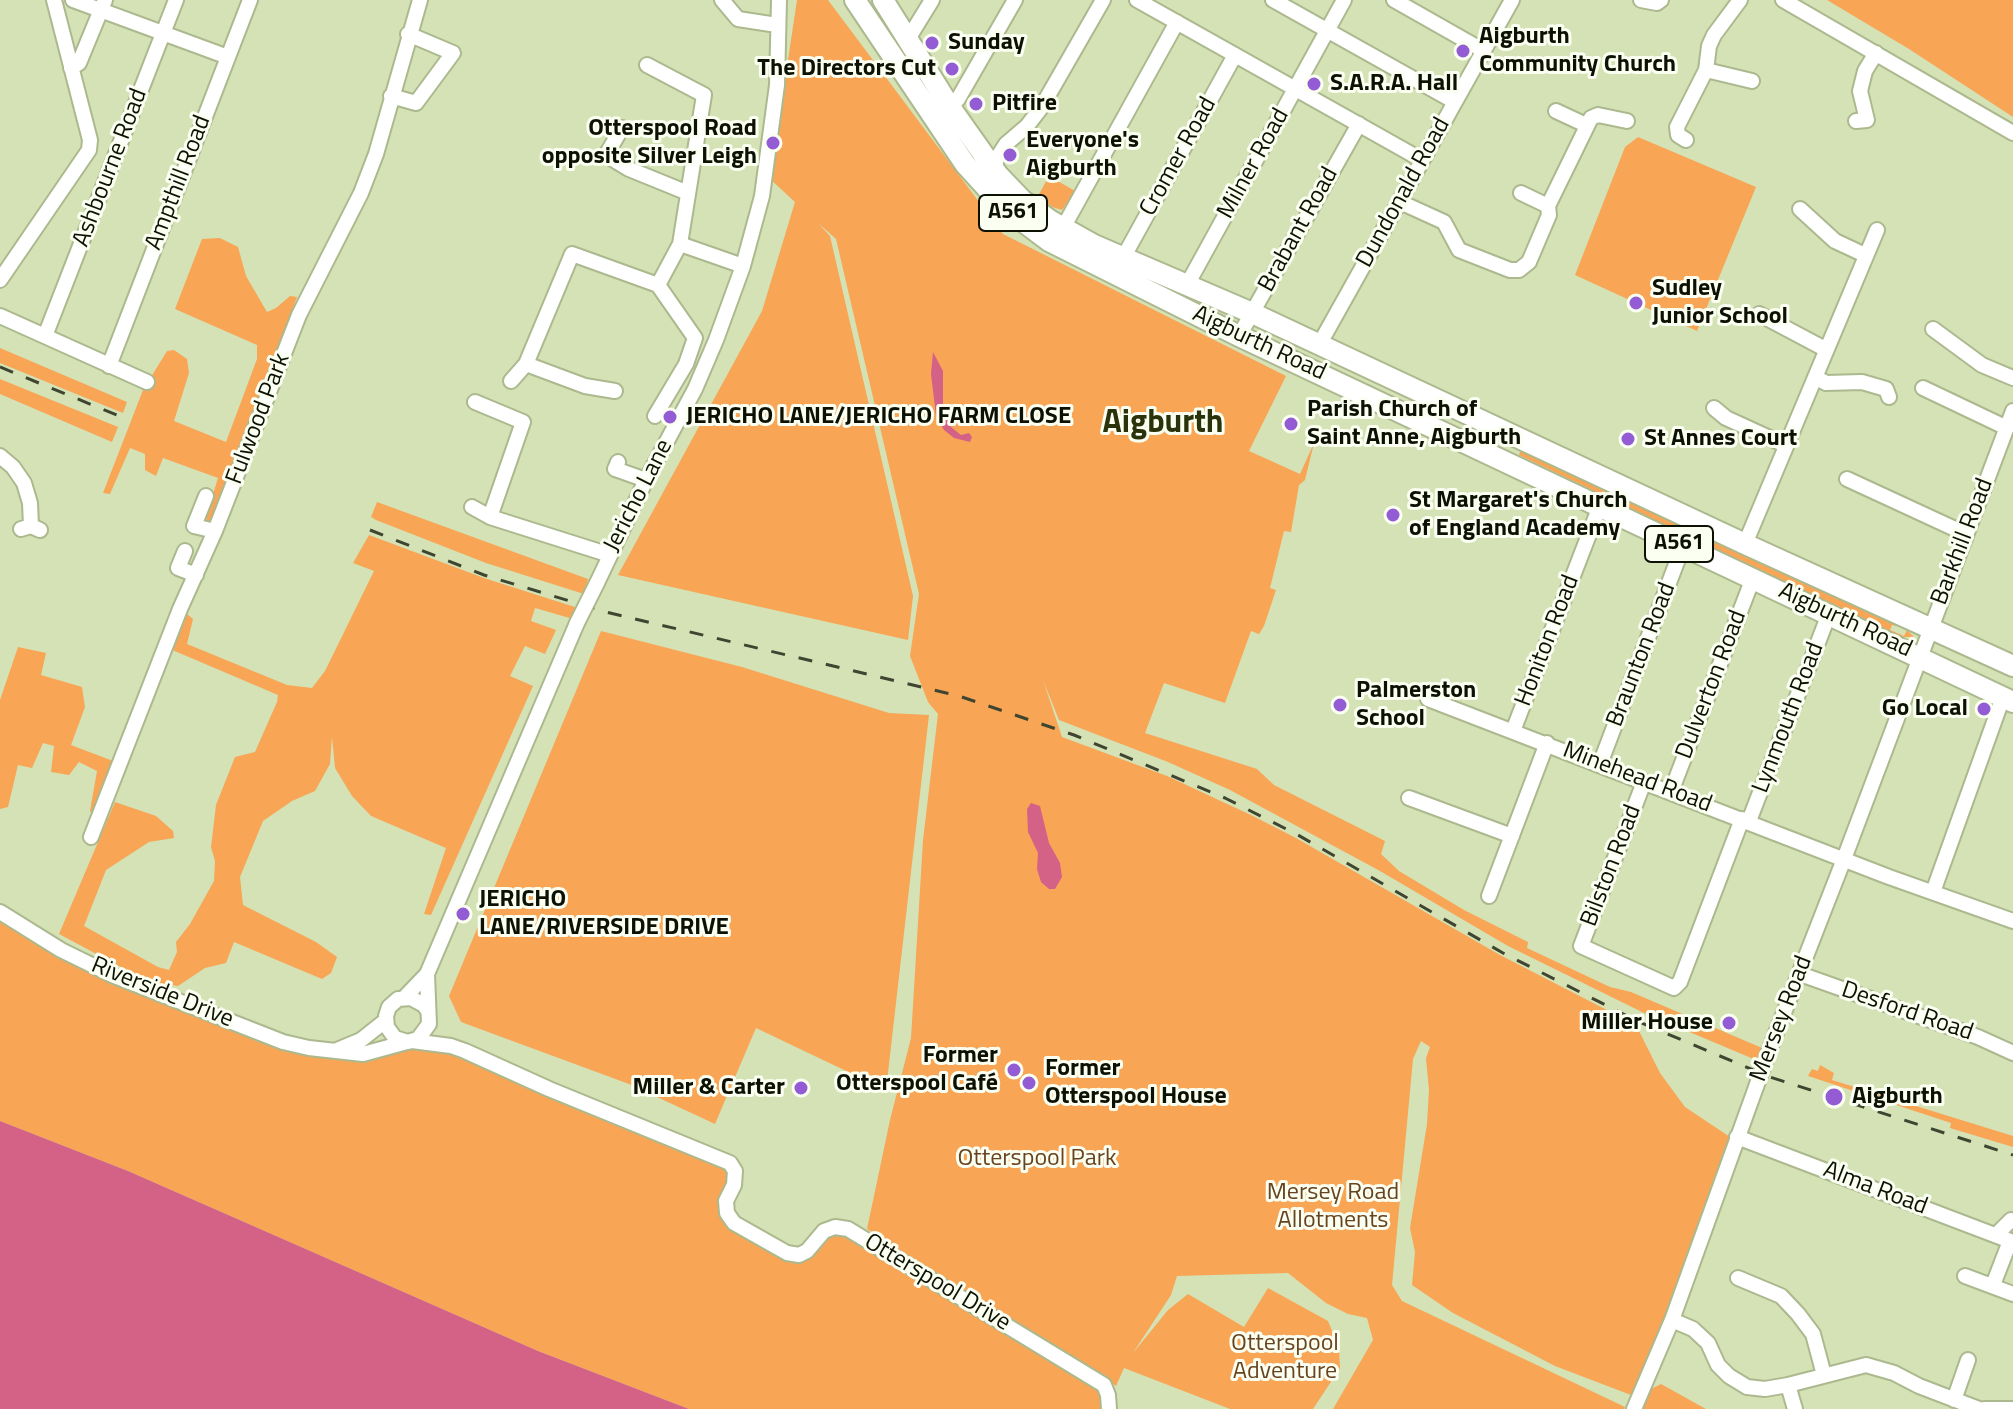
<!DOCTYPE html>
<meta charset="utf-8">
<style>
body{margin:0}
canvas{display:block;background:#d4e2b6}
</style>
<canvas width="2013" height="1409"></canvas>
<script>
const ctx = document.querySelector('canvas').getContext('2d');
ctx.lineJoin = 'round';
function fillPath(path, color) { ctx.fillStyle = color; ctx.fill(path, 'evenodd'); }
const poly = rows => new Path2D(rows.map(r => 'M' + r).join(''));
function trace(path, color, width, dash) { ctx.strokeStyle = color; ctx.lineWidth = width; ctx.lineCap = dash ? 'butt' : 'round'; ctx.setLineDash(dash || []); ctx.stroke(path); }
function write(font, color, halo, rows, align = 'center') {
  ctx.font = font + ' "Titillium Web",sans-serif'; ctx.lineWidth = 6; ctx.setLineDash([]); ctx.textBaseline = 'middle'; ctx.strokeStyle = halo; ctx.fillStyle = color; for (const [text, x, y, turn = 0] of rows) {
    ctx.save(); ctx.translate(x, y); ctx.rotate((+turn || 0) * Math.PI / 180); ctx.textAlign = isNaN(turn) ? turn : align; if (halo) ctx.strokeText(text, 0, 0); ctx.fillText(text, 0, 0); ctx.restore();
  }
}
fillPath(poly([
 [797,0,828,0,1003,234,1286,376,1249,451,1300,474,1314,443,1305,480,1299,485,1291,532,1284,531,1270,588,1276,590,1264,626,1259,634,1251,631,1225,703,1164,683,1145,733,1257,769,1274,785,1385,841,1381,854,1399,871,1464,910,1528,942,1527,948,1610,987,1631,992,1762,1048,1756,1060,1642,1012,1508,946,1380,871,1230,790,1168,762,1059,720,1043,680,1062,737,1167,776,1251,815,1296,838,1500,955,1636,1025,1660,1073,1685,1107,1730,1137,1668,1309,1631,1395,1555,1366,1453,1313,1412,1285,1415,1252,1410,1228,1427,1124,1429,1090,1426,1058,1430,1047,1421,1041,1413,1059,1392,1285,1402,1301,1625,1407,1624,1409,1333,1409,1373,1340,1367,1318,1348,1314,1326,1303,1288,1273,1177,1276,1171,1295,1133,1353,1168,1310,1188,1294,1244,1327,1268,1288,1328,1321,1339,1348,1340,1368,1313,1409,1230,1409,1124,1368,1116,1386,867,1229,890,1120,911,1038,923,840,938,714,928,702,910,656,919,594,836,239,818,223,830,236,913,596,908,640,618,575,762,311,795,202,770,179],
 [1827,0,2013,0,2013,117,1909,49],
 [1638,137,1756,187,1697,331,1575,275,1625,147],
 [1049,176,1075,191,1062,210,1052,207,1038,196],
 [220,238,238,247,246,276,267,312,276,308,290,296,297,297,213,523,208,524,206,517,218,478,163,458,156,476,145,470,145,454,130,448,110,494,103,493,143,390,167,351,174,350,187,359,189,373,174,421,226,442,257,359,257,345,175,309,202,239],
 [0,348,127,402,123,413,0,363],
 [0,379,118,427,112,442,0,394],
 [1523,443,1841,596,1902,627,1892,625,1890,630,1904,636,1907,630,1914,637,1903,637,1889,632,1519,455],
 [377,502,588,579,584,594,486,563,376,520,371,517],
 [369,535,484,578,578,608,573,619,535,608,531,621,556,630,545,654,525,646,510,676,533,686,431,915,424,914,446,848,371,816,352,796,335,768,332,737,330,764,315,791,292,801,263,821,240,877,243,905,316,942,337,957,331,973,322,979,234,942,226,963,205,968,178,986,149,982,59,934,115,802,156,816,173,831,174,838,149,842,106,870,84,926,158,967,169,970,177,952,176,942,190,924,214,881,215,861,211,847,216,805,235,757,255,752,277,702,278,695,170,649,187,614,193,619,187,644,287,685,312,688,325,671,374,571,353,563],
 [601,631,742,667,889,713,929,715,886,1090,756,1028,715,1124,629,1084,461,1022,449,996],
 [18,647,46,653,41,675,82,687,85,707,71,745,113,761,93,814,90,811,97,771,79,762,69,775,51,772,54,746,43,743,32,768,18,765,8,807,0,809,0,700],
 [0,918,77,963,180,1010,300,1051,354,1059,426,1046,458,1053,720,1167,727,1172,728,1180,721,1200,733,1230,783,1259,800,1263,811,1254,824,1236,834,1233,850,1237,1096,1389,1103,1397,1104,1409,689,1409,538,1351,128,1171,0,1121],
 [1820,1065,1834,1073,1832,1080,2013,1136,2013,1147,1950,1128,1951,1123,1808,1076,1812,1069,1818,1071],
 [1661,1384,1706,1409,1642,1409,1649,1390]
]), '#f8a555');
fillPath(poly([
 [933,352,943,371,943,404,950,417,951,427,961,435,969,433,972,437,970,442,954,438,944,430,936,416,931,374],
 [1031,803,1040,806,1049,843,1060,863,1062,877,1055,889,1049,889,1041,882,1037,869,1038,853,1028,832,1027,809],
 [0,1121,128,1171,538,1351,689,1409,0,1409]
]), '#d46186');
const minor = poly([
 [73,0,228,57],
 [722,0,738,19,777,25],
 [1137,0,1422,160],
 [1273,0,1455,102],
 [1394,0,1484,51],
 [1641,0,1657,3,1661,0],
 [1783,0,2013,133],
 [908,39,932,0],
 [71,68,79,63,105,0],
 [1706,70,1752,81],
 [391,96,416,103,453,53,408,34],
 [950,107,958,99,1015,0],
 [1556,111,1586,125],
 [1856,121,1867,120,1860,91,1865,71,1876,53],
 [622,128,606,155,629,169,688,193],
 [1686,140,1678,135,1677,127,1706,70,1709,46,1714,35,1740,0],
 [997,173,995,166,997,158,1006,144,1027,126,1041,108,1103,0],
 [1521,193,1548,206],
 [1400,202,1444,222,1459,250,1510,270,1519,270,1529,262,1549,215,1548,206,1591,118,1598,115,1627,121],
 [1800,209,1835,241,1865,255],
 [1063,228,1177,22],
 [680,244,743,266],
 [1123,258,1235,55],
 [0,280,89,150,90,140,54,0],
 [1187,285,1344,0],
 [1759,314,1825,349],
 [0,316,147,382],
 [1933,329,1982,365,2013,378],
 [45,336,176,0],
 [1239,336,1359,124],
 [1319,345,1512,0],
 [109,366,250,0],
 [1815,377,1826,383,1862,382,1886,389,1889,397],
 [511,381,526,364],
 [1923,388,2007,428],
 [615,391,585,386,526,364,572,254,658,285,680,244,704,95,647,65],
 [475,402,523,422,490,517],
 [1714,408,1726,418,1785,445],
 [655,416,686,364,695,338,658,285],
 [0,456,13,467,24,483,30,503,31,526],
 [618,462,615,469,646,480],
 [1847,479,1966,534],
 [206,496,194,526,215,531],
 [472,507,490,517,610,555],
 [21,529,31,526,40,530],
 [1745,544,1877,230],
 [185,551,178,568,196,575],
 [597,583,646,480,695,389,716,340,743,266,762,196,777,85,779,0],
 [1428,699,1889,877,2013,921],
 [1513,731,1600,506],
 [1600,764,1683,546],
 [1644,782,1581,946,1674,988,1680,982,1742,819],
 [1671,792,1753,578],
 [1409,798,1512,836],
 [1749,821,1829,614],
 [91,837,180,609,215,531,299,315,361,193,376,154,420,0],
 [1933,892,2003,697],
 [1489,896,1547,743],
 [0,912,61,950,112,975,283,1042,309,1048,363,1054,418,1039,429,1024,427,974],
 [1800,974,1978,1037,2013,1053],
 [404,998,427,974,577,623],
 [412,1041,451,1046,465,1051,549,1089,730,1163,735,1171,734,1185,726,1201,727,1213,734,1223,787,1253,799,1255,807,1251,824,1231,835,1227,848,1229,1104,1385,1108,1395,1109,1409],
 [408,1042,395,1038,387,1027,386,1016,389,1007,398,999,411,998,424,1005,428,1011],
 [337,1050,361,1040,385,1021],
 [1769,1051,1844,859,2013,411],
 [1737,1137,2013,1242],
 [1996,1235,2011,1220],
 [1965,1276,2013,1294],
 [1738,1278,1781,1296,1798,1314,1813,1334,1824,1375],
 [1993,1285,2010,1241],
 [1672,1320,1693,1329,1708,1343,1718,1365,1729,1376,1747,1387,1765,1389,1788,1385,1866,1365,1894,1373,1919,1386,1979,1409],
 [1788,1385,1795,1409],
 [1954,1400,1968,1360],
 [1634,1409,1672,1320,1756,1087],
 [1984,1409,2013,1409]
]);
const highway = poly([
 [855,0,965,164,1005,208,1049,241,1239,336,2013,702],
 [883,0,950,107,998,175,1022,200,1051,221,1094,245,1252,313,1745,544,2013,666]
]);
trace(minor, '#acb98e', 18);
trace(highway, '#acb98e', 24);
trace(minor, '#fff', 14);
trace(highway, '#fff', 20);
trace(poly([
 [0,367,119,416],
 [370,530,484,575,606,612,959,696,1074,735,1225,798,1298,835,1503,953,1639,1022,1770,1077,2013,1155]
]), '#3f4530', 3, [14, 14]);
const minorBridge = poly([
 [577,623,597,583],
 [1756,1087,1769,1051]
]);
trace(minorBridge, '#acb98e', 18, []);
trace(minorBridge, '#fff', 14);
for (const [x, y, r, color] of [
 [932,43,8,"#935cd4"],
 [1463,51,8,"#935cd4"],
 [952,69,8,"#935cd4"],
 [1314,84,8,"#935cd4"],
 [976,104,8,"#935cd4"],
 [773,143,8,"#935cd4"],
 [1010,155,8,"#935cd4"],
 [1636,303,8,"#935cd4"],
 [670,417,8,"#935cd4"],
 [1291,424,8,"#935cd4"],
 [1628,439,8,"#935cd4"],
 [1393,515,8,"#935cd4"],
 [1340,705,8,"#935cd4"],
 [1984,709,8,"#935cd4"],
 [463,914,8,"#935cd4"],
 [1729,1023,8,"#935cd4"],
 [1014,1070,8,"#935cd4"],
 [1029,1083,8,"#935cd4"],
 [801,1088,8,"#935cd4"],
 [1834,1097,10,"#935cd4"]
]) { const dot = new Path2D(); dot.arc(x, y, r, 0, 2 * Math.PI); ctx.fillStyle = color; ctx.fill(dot); trace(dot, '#fafff1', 3); }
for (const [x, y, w] of [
 [1013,213,68],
 [1679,544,68]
]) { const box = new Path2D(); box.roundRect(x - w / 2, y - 18, w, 36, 6); ctx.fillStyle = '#fafff1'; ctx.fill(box); trace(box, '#0d1103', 2); }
write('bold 22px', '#0d1103', null, [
 ["A561",1013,213],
 ["A561",1679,544]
]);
write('bold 24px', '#0d1103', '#fafff1', [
 ["Aigburth",1479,37],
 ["Community Church",1479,65],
 ["Sunday",948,43],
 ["The Directors Cut",936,69,"right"],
 ["S.A.R.A. Hall",1330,84],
 ["Pitfire",992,104],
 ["Otterspool Road",757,129,"right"],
 ["opposite Silver Leigh",757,157,"right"],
 ["Everyone's",1026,141],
 ["Aigburth",1026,169],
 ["Sudley",1652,289],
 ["Junior School",1652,317],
 ["Parish Church of",1307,410],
 ["Saint Anne, Aigburth",1307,438],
 ["JERICHO LANE/JERICHO FARM CLOSE",686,417],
 ["St Annes Court",1644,439],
 ["St Margaret's Church",1409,501],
 ["of England Academy",1409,529],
 ["Palmerston",1356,691],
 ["School",1356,719],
 ["Go Local",1968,709,"right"],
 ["JERICHO",479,900],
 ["LANE/RIVERSIDE DRIVE",479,928],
 ["Miller House",1713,1023,"right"],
 ["Former",998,1056,"right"],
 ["Otterspool Café",998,1084,"right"],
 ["Former",1045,1069],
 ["Otterspool House",1045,1097],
 ["Miller & Carter",785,1088,"right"],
 ["Aigburth",1852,1097]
], 'left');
write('24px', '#0d1103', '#fafff1', [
 ["Cromer Road",1179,157,-61],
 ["Milner Road",1254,164,-61],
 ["Ashbourne Road",111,168,-69],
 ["Ampthill Road",179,183,-69],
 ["Dundonald Road",1404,193,-61],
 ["Brabant Road",1299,230,-61],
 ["Aigburth Road",1259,344,25],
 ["Fulwood Park",259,419,-69],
 ["Jericho Lane",639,496,-63],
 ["Barkhill Road",1963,542,-69],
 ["Aigburth Road",1845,621,25],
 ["Honiton Road",1548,641,-69],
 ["Braunton Road",1642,655,-69],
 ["Dulverton Road",1712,685,-69],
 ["Lynmouth Road",1789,718,-69],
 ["Minehead Road",1637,778,21],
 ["Bilston Road",1612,866,-69],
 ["Riverside Drive",162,993,22],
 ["Desford Road",1907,1012,19],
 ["Mersey Road",1782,1019,-69],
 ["Alma Road",1875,1189,21],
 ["Otterspool Drive",937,1283,31]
]);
write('24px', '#684320', '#fafff1', [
 ["Otterspool Park",1037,1159],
 ["Mersey Road",1333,1193],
 ["Allotments",1333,1221],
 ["Otterspool",1285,1344],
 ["Adventure",1285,1372]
]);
write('bold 32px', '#29320b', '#fafff1', [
 ["Aigburth",1163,424]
]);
</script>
